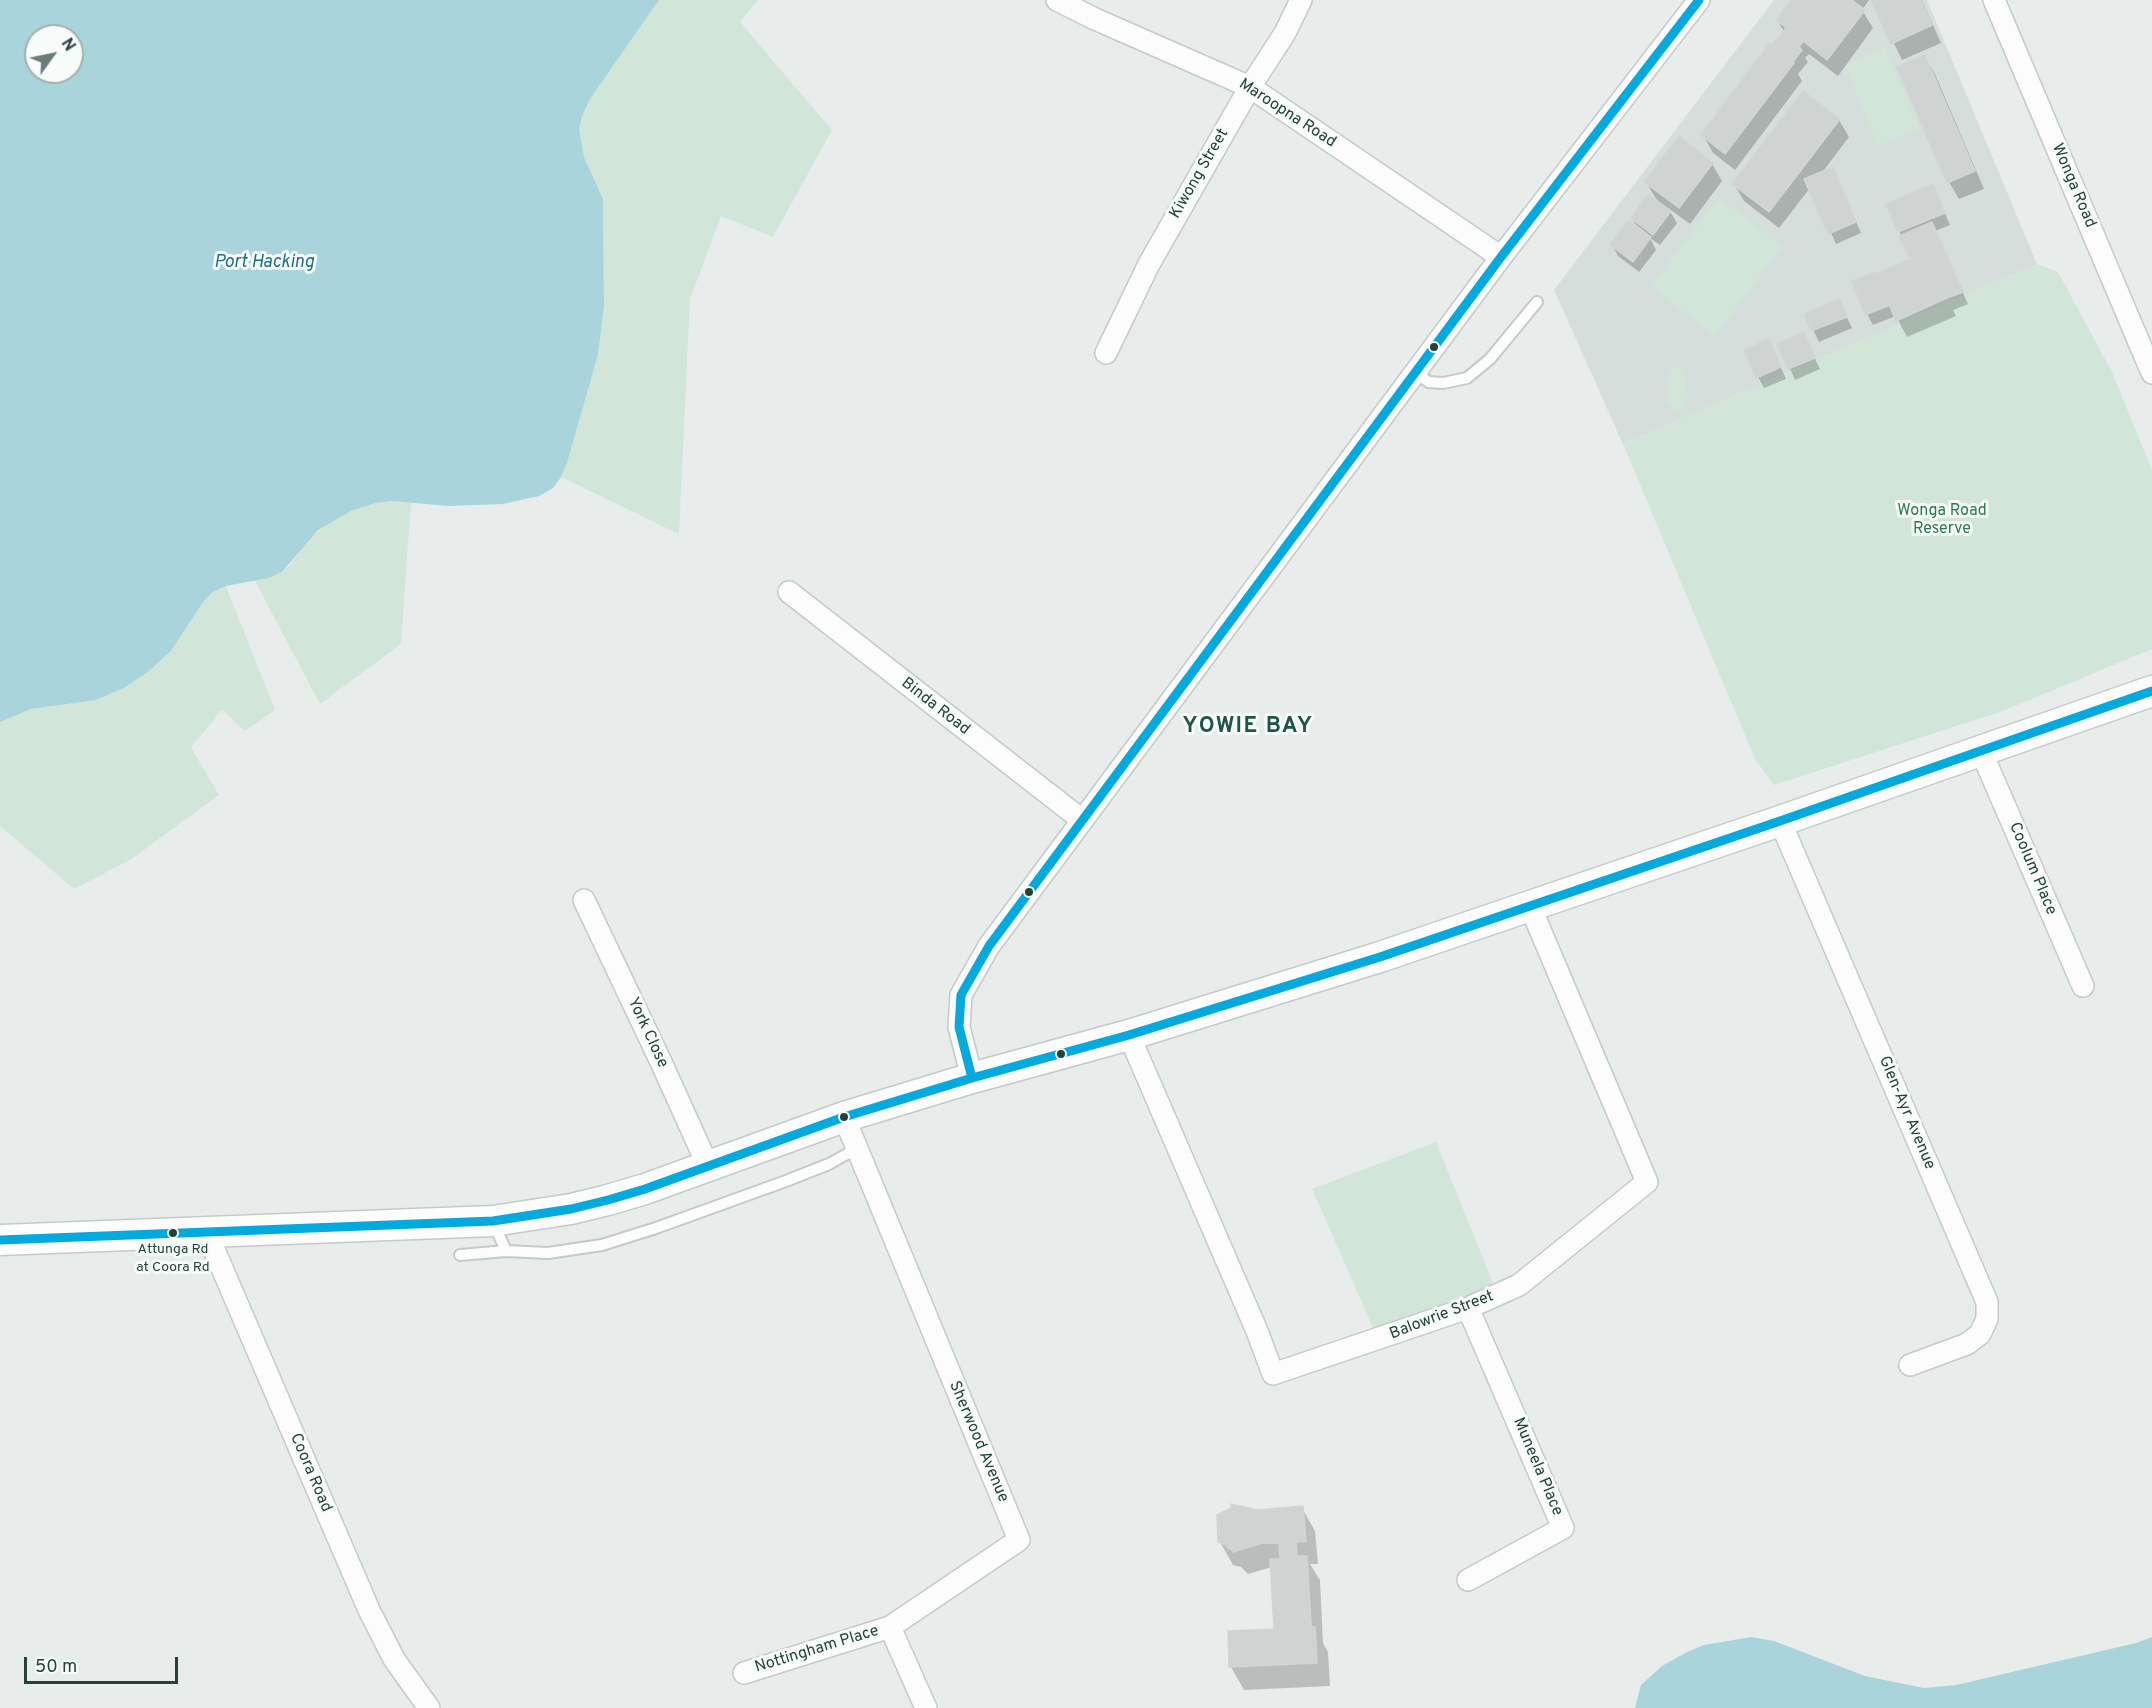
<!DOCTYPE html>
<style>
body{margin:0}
#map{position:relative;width:2152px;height:1708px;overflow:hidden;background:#e8edeb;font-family:Overpass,sans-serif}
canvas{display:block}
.north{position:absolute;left:24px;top:24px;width:60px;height:60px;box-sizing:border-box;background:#f7fbf9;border:2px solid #a3b1ad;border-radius:50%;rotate:57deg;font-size:16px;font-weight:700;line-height:24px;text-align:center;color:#24423a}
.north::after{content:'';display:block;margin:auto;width:21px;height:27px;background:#697e78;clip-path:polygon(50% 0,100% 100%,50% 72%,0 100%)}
.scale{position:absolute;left:24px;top:1657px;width:154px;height:27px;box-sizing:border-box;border:3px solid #24423a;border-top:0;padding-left:8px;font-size:18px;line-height:21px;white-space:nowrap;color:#24423a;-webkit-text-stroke:4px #f7fbf9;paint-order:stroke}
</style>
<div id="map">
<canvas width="2152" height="1708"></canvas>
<div class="north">N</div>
<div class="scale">50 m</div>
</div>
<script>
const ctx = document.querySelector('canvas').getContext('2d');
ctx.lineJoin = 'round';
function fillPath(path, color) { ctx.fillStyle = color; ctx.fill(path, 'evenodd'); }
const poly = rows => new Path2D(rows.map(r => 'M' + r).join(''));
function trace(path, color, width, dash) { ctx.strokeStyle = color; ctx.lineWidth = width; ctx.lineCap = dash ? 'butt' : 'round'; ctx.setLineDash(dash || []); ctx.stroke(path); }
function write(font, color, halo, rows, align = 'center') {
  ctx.font = font + ' Overpass,sans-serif'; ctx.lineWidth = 6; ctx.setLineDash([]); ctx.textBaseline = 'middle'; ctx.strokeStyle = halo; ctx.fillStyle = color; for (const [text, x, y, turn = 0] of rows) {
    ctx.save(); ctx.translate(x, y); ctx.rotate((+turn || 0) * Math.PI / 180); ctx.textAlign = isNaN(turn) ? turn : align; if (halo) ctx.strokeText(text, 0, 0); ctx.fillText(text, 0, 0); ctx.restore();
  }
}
fillPath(poly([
 [1774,0,1927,0,2037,264,1623,444,1554,290]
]), '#d6dedb');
fillPath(poly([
 [659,0,758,0,740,22,832,130,773,237,721,216,690,299,679,534,561,477,567,463,598,355,604,306,603,199,584,157,579,129,583,114,590,99],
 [1885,47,1920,129,1878,146,1845,65],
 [1719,197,1782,247,1715,336,1651,286],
 [2037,264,2058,272,2112,372,2152,470,2152,649,2003,711,1774,785,1755,759,1623,444],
 [1672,367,1680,367,1685,375,1688,401,1683,410,1675,412,1668,402,1667,375],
 [393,501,411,502,401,644,320,704,255,581,269,578,282,572,290,565,310,538,328,523,351,511,376,503],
 [226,586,275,710,245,731,222,710,191,747,219,795,130,860,74,889,0,826,0,722,31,709,96,700,124,688,149,671,171,651,203,602,213,592],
 [1436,1142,1498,1295,1378,1339,1312,1189]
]), '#d1e6d8');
fillPath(poly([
 [0,0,659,0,590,99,583,114,579,129,584,157,603,199,604,306,598,355,567,463,561,477,553,488,539,496,503,504,448,506,393,501,376,503,351,511,318,530,282,572,269,578,226,586,213,592,203,602,171,651,149,671,124,688,96,700,31,709,0,722],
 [36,36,72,36,72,72,36,72],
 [1751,1637,1774,1641,1865,1676,1924,1688,1956,1685,2136,1643,2152,1637,2152,1708,1635,1708,1641,1685,1662,1666,1687,1652,1704,1645]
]), '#a9d4db');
fillPath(poly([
 [1793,0,1869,0,1862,10,1873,28,1838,76,1809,54,1805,58,1808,62,1798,74,1802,81,1735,170,1713,153,1703,135,1777,51,1784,32,1778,21],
 [1873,0,1922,0,1941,43,1902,60],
 [1925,57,1935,74,1984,189,1959,199,1949,182,1899,67],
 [1839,120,1849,137,1821,174,1838,180,1861,233,1836,244,1810,188,1779,228,1744,201,1734,184],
 [1712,164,1722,181,1690,224,1668,208,1677,223,1660,245,1650,238,1656,250,1639,272,1618,256,1612,245,1639,230,1632,219,1658,202,1646,182],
 [1938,197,1950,225,1935,231,1968,304,1953,310,1956,316,1907,337,1896,316,1873,325,1867,314,1876,276,1912,260,1888,205],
 [1839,301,1852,328,1819,342,1806,315],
 [1803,334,1820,369,1795,380,1779,344],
 [1774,352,1786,379,1764,388,1758,377],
 [1302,1508,1315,1531,1318,1564,1310,1564,1320,1580,1323,1643,1328,1652,1330,1686,1244,1690,1231,1667,1275,1630,1272,1567,1248,1574,1241,1567,1233,1565,1220,1542,1258,1512]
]), '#0003');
const building = poly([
 [1791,0,1835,0,1803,41,1776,20,1791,0],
 [1835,0,1852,0,1865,10,1827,60,1803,41,1835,0],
 [1871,0,1921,0,1932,25,1891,44,1871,0],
 [1786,28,1803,41,1799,47,1802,50,1793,62,1772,45,1786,28],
 [1770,43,1794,63,1725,154,1701,135,1770,43],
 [1925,55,1975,171,1947,183,1897,67,1925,55],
 [1803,91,1840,119,1769,212,1732,184,1803,91],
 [1679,136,1713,163,1679,208,1644,182,1679,136],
 [1833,167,1856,222,1828,234,1804,179,1833,167],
 [1933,184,1945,213,1898,232,1886,204,1933,184],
 [1648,194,1671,211,1653,235,1631,218,1648,194],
 [1629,220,1651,237,1633,262,1610,245,1629,220],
 [1932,222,1963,292,1947,298,1926,252,1910,259,1899,236,1932,222],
 [1926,252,1947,298,1896,321,1876,274,1926,252],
 [1875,272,1890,305,1865,315,1852,281,1875,272],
 [1840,299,1847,317,1811,331,1804,314,1840,299],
 [1804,332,1815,358,1788,369,1777,344,1804,332],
 [1769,339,1781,367,1756,378,1744,350,1769,339],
 [1231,1504,1258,1510,1303,1506,1306,1541,1296,1542,1297,1556,1307,1556,1311,1627,1315,1627,1317,1663,1229,1667,1228,1631,1274,1629,1270,1559,1280,1559,1279,1543,1262,1543,1233,1552,1233,1550,1228,1548,1227,1545,1218,1542,1217,1515,1231,1508,1231,1504]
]);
fillPath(building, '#cfd4d2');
trace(building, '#d1d6d4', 1.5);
const lane = poly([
 [1415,373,1429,382,1443,383,1467,378,1490,359,1537,302],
 [494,1224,506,1251,548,1253,602,1245,656,1228,786,1181,829,1164,856,1149],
 [460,1255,506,1251]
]);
const street = poly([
 [1057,0,1095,19,1250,87,1501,257],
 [1994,0,2152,373],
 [1106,353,1149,264,1250,87,1285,33,1301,0],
 [789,592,1082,820],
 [1981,751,2083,986],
 [1780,821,1987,1302,1987,1319,1980,1334,1967,1344,1910,1365],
 [584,900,661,1062,708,1166],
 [1129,1035,1257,1331,1273,1374,1468,1308,1519,1285,1647,1182,1530,906],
 [972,1078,959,1027,961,995,989,946,1501,257,1699,0],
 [844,1117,1019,1540,890,1627,926,1708],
 [206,1231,369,1610,394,1659,429,1708],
 [1468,1308,1563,1528,1468,1580],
 [744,1673,890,1627]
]);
const secondary = poly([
 [0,1240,493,1221,571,1209,608,1200,645,1189,844,1117,972,1078,1129,1035,1380,957,1780,821,2152,691]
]);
trace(lane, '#c5cac8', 14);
trace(street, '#c5cac8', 24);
trace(secondary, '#c3cbc8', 33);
trace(lane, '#fcfcfc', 10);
trace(street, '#fcfcfc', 21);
trace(secondary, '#fcfcfc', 30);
trace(poly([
 [972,1078,959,1027,961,995,989,946,1501,257,1699,0],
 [0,1240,493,1221,571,1209,608,1200,645,1189,844,1117,972,1078,1129,1035,1380,957,1780,821,2152,691]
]), '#04aadd', 9);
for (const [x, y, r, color] of [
 [1434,347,5,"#24423a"],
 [1029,892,5,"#24423a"],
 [1061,1054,5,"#24423a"],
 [844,1117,5,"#24423a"],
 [173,1233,5,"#24423a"]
]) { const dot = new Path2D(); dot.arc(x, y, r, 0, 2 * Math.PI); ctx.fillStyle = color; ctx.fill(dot); trace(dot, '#f7fbf9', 2); }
write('14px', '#24423a', '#f7fbf9', [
 ["Attunga Rd",173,1250],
 ["at Coora Rd",173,1268]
]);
write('16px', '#24423a', '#f7fbf9', [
 ["Maroopna Road",1287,114,33],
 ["Kiwong Street",1200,174,-60],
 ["Wonga Road",2073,186,67],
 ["Binda Road",935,707,38],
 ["Coolum Place",2032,869,67],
 ["York Close",647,1033,65],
 ["Glen-Ayr Avenue",1906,1113,67],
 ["Balowrie Street",1442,1316,-21],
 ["Sherwood Avenue",978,1442,67],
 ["Muneela Place",1537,1467,67],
 ["Coora Road",310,1473,67],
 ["Nottingham Place",817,1650,-17]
]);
write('16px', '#2d7a4b', '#f7fbf9', [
 ["Wonga Road",1942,512],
 ["Reserve",1942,530]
]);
write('italic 18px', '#1c6f80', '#f7fbf9', [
 ["Port Hacking",264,263]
]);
ctx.letterSpacing = '1.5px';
write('bold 22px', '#1f5548', '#f7fbf9', [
 ["YOWIE BAY",1248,728]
]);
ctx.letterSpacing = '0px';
</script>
